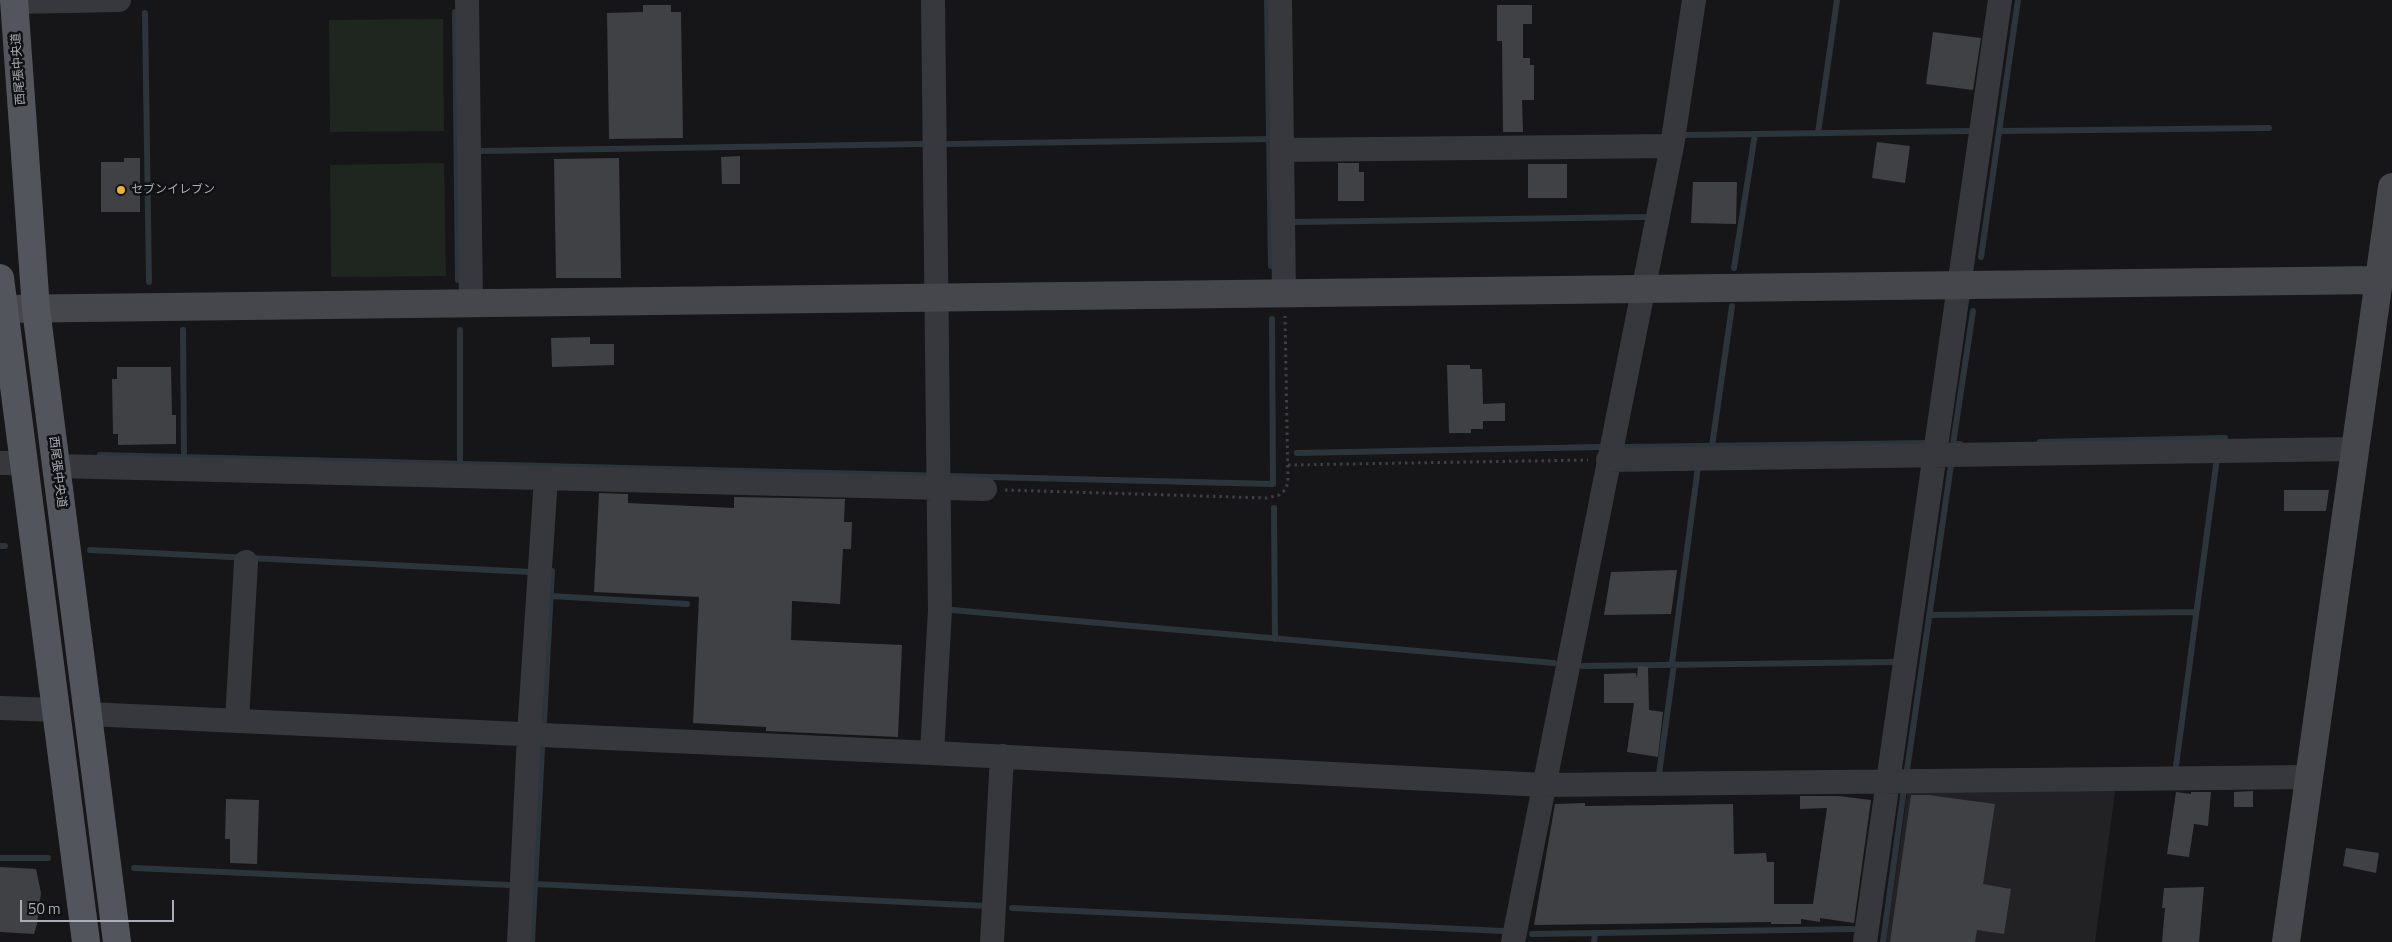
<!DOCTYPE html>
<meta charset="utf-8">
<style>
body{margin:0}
#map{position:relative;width:2392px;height:942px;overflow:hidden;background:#161618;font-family:"Titillium Web",sans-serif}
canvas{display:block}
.scale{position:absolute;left:20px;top:900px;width:154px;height:22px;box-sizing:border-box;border:2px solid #a8adb8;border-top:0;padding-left:6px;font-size:15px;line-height:18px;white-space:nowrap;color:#a8adb8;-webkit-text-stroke:4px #111113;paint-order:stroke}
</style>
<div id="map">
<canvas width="2392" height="942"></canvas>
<div class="scale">50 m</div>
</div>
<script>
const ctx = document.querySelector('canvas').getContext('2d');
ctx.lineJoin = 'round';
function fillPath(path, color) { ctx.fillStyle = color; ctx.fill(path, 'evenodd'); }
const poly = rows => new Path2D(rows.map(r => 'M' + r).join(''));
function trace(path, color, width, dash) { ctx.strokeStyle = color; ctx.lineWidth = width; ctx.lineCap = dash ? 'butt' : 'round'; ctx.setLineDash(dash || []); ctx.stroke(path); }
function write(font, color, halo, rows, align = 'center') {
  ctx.font = font + ' "Titillium Web","Noto Sans JP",sans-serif'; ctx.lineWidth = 5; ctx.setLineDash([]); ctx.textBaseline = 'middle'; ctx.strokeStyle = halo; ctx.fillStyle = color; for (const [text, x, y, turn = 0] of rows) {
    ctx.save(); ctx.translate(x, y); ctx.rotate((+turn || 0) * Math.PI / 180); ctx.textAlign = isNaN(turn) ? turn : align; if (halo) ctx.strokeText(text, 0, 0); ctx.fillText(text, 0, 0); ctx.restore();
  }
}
fillPath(poly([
 [2116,785,2095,942,1886,942,1908,788]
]), '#222225');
fillPath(poly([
 [443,19,444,131,330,132,329,20],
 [444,163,446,276,331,277,330,165]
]), '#1e261f');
trace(poly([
 [1267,0,1271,266],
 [455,12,458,280],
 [145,13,149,282],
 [1999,131,2269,128],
 [1818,133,1837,0],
 [1685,135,1970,131],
 [946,144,1276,139],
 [480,151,924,144],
 [1293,222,1645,217],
 [1981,257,2018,0],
 [1734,268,1755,134],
 [183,330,184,457],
 [460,330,460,463],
 [2040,442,2225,438],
 [1960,444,1953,444,1973,311],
 [1712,446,1732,306],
 [1625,447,1930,443],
 [1297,453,1600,447],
 [100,455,1273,484,1272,319],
 [1274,508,1275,639],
 [0,546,5,546],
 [90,550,531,572],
 [551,596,687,604],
 [952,610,1554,663],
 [1929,615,2196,612],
 [1672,663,1698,467],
 [1582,666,1894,662],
 [544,721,552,571],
 [2176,766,2217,458],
 [1907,770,1951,465],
 [1659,774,1674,664],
 [0,858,48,858],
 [134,868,509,885],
 [535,884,986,906],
 [1012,908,1503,931],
 [1532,934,1853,929],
 [532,942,542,748],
 [1594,942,1595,933],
 [1883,942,1904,789]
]), '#2c353c', 6);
fillPath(poly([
 [643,5,671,5,671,12,681,12,683,138,609,139,607,13,643,12],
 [1497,5,1532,5,1532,24,1523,24,1523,58,1530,58,1530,65,1534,65,1534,100,1522,100,1523,132,1503,132,1502,41,1497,41],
 [1933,32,1981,38,1973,90,1926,84],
 [1877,142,1910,146,1905,183,1872,178],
 [740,156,740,184,722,184,721,157],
 [124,158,140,158,140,212,101,212,101,162,124,162],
 [619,158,621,278,556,278,554,159],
 [1338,163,1359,163,1359,172,1364,172,1364,201,1338,201],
 [1528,164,1567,164,1567,198,1528,198],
 [1693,182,1737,182,1736,224,1691,223],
 [590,337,590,344,614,344,614,365,552,367,551,338],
 [1447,365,1470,365,1470,369,1482,369,1483,404,1505,403,1505,421,1483,421,1483,429,1471,429,1471,433,1449,433],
 [117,367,171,367,172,415,176,415,176,444,118,445,118,434,113,434,112,379,117,379],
 [2284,490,2329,490,2326,511,2284,511],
 [599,493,628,494,628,503,734,508,734,497,845,499,844,522,852,522,851,549,843,549,840,604,792,601,791,640,902,645,898,737,766,731,766,727,693,723,699,597,594,592],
 [1677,570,1671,614,1604,615,1611,572],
 [1638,666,1648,667,1649,710,1663,712,1658,757,1627,752,1634,703,1604,703,1604,674,1636,673,1637,678],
 [2253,791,2253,807,2234,807,2234,792],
 [2176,792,2191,794,2191,792,2211,792,2208,826,2194,824,2189,857,2167,854],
 [1911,795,1928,795,1995,804,1983,884,2011,889,2004,934,1977,930,1975,942,1890,942],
 [1800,796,1839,796,1871,800,1854,923,1820,918,1820,922,1801,919,1801,924,1771,924,1771,922,1534,925,1555,804,1585,803,1585,806,1733,804,1734,854,1766,853,1767,862,1774,862,1774,904,1813,904,1827,808,1800,809],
 [226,799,259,800,257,864,230,863,230,839,225,839],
 [2346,848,2379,853,2376,873,2343,866],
 [0,867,36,869,41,893,37,924,34,934,0,932],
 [2204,887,2199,942,2162,942,2165,908,2162,908,2164,888]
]), '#404145');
trace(poly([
 [1288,465,1588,460],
 [1005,490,1267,498,1279,495,1285,490,1288,483,1285,316]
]), '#3d3f44', 3, [2.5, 4]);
trace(poly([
 [467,0,471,304],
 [1280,0,1284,294],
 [14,2,119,0],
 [1282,150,1672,146],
 [1608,460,2354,449],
 [0,463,23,463],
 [56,466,985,489],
 [0,708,56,710],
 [88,714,932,753,1543,785,2310,777],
 [237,721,246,562],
 [932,753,940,610,933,0],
 [519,942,529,734,546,478],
 [992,942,1002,756],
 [1513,942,1672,146,1694,0],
 [1865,942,2000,0]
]), '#37383d', 24);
trace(poly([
 [0,309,2379,280],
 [2286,942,2392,187]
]), '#45474d', 28);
trace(poly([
 [14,0,36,309,117,942],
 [0,278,86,942]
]), '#53555c', 28);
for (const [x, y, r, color] of [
 [121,190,5,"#f2b134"]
]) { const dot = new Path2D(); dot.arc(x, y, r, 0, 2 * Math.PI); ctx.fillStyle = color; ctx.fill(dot); trace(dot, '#111113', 2); }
write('12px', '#a8adb8', '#111113', [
 ["西尾張中央道",19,69,-94],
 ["西尾張中央道",57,472,83]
]);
write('12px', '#a8adb8', '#111113', [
 ["セブンイレブン",131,190]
], 'left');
</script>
